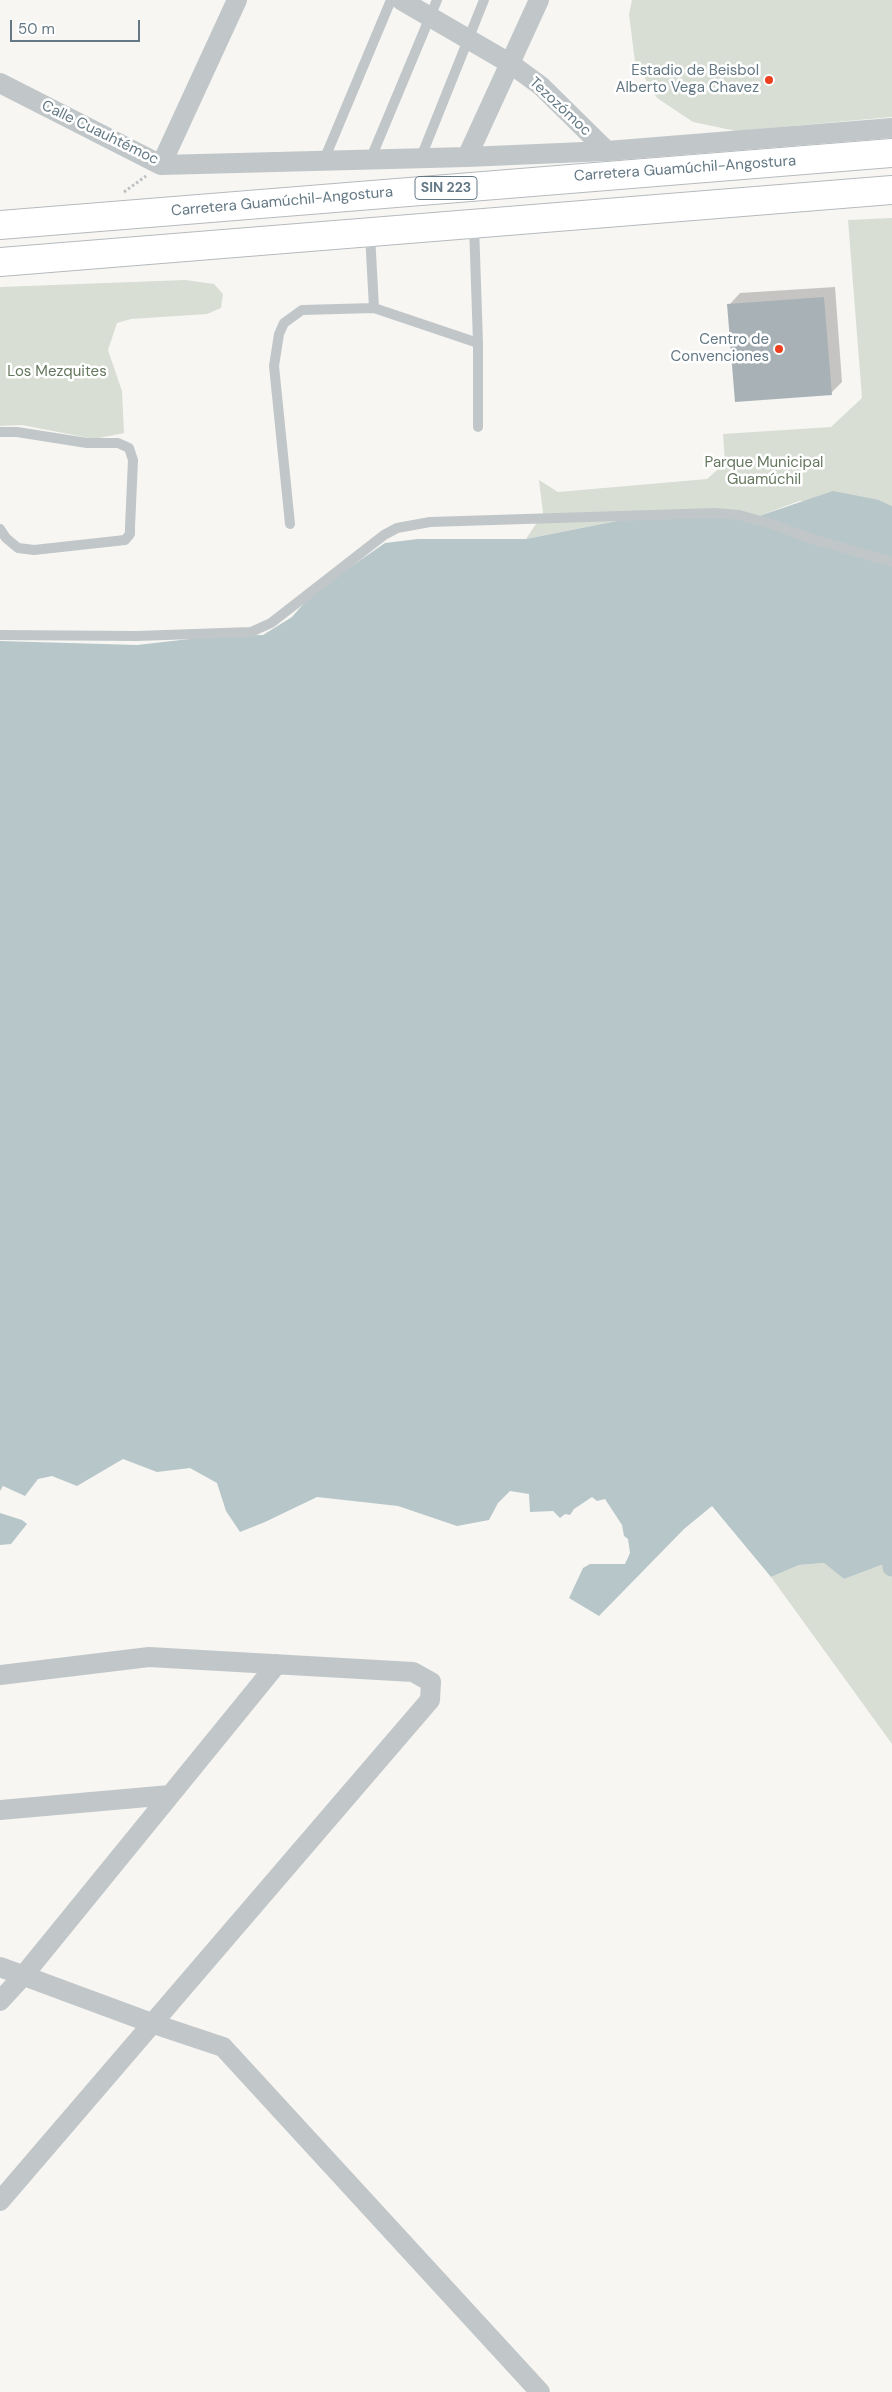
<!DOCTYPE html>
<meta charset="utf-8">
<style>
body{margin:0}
#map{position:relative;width:892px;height:2392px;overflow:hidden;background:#f7f6f3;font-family:"DM Sans",sans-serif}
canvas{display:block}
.scale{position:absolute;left:10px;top:20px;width:130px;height:22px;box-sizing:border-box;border:2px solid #647985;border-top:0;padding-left:6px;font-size:15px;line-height:18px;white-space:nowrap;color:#647985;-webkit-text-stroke:4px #fff;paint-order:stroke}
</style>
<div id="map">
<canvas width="892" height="2392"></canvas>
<div class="scale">50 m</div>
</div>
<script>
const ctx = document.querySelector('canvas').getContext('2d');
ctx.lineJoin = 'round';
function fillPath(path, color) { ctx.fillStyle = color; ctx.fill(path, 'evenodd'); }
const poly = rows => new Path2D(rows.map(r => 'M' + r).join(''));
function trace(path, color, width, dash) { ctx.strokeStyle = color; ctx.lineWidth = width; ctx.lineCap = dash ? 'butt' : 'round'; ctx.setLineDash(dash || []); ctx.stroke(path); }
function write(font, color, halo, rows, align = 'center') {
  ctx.font = font + ' "DM Sans",sans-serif'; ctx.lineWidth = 5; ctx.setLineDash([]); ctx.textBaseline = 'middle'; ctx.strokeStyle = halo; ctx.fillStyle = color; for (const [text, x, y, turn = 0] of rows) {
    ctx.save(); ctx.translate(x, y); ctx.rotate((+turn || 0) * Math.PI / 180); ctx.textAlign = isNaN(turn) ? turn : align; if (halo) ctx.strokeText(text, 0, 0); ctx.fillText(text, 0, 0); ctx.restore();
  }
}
fillPath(poly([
 [632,0,892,0,892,117,736,131,693,122,657,98,635,62,629,14],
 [892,218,892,506,879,500,799,501,759,516,632,518,526,539,543,513,539,480,558,492,707,479,725,463,723,434,831,427,862,398,848,220],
 [185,280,214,284,223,294,221,308,207,314,131,319,117,323,108,350,122,391,124,433,94,439,22,425,0,426,0,287],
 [892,1561,892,1744,771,1577,799,1565,824,1563,844,1579]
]), '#d8ded4');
fillPath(poly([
 [833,491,879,500,892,506,892,1561,844,1579,824,1563,799,1565,771,1577,712,1506,684,1529,599,1616,569,1598,583,1568,590,1564,625,1564,630,1553,628,1539,624,1536,622,1525,605,1499,597,1501,592,1497,574,1509,570,1515,565,1514,560,1518,553,1511,530,1512,529,1494,510,1491,498,1503,489,1520,457,1526,398,1506,317,1497,265,1522,240,1532,226,1511,217,1483,190,1468,157,1472,123,1459,77,1486,52,1476,38,1479,25,1496,3,1486,0,1491,0,641,137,645,216,636,263,635,292,617,313,593,385,543,418,539,526,539,632,518,759,516],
 [0,1513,22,1520,27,1524,11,1544,0,1545]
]), '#b7c6c8');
fillPath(poly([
 [835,287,842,382,831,393,729,305,740,293]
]), '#0003');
trace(poly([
 [889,1536,892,1567]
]), '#b7c6c8', 19);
fillPath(poly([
 [824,297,832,395,735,402,727,304]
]), '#a8b2b6');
const primary = poly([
 [0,225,892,153],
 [0,262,892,190]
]);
trace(primary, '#b5babd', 30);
trace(poly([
 [124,192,146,176]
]), '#bdc0c2', 3, [2.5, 2.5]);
trace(poly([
 [421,157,484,0],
 [371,158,437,0],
 [324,160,391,0],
 [474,225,478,343,478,427],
 [370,234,374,308],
 [0,432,17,432,87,443,118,443,129,448,133,460,130,527,130,534,125,540,34,550,18,548,6,538,0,529],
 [290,524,274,366,279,334,284,323,302,310,374,308,478,343],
 [0,635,137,636,251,632,271,623,384,535,397,528,430,522,715,513,739,515,771,524,815,540,892,562]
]), '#c1c7c9', 10);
trace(poly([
 [401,0,511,64,541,86,607,151],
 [0,83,161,165,467,157,607,151,892,128],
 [467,157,539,0],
 [161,165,237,0],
 [0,1675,149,1657,413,1672,431,1682,430,1700,0,2201],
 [0,1810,170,1795],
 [0,1967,154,2024,223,2047,540,2392],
 [0,2001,23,1976,277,1664]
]), '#c1c7c9', 20);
trace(primary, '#fff', 28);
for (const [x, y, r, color] of [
 [769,80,5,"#eb3f1f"],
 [779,349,5,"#eb3f1f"]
]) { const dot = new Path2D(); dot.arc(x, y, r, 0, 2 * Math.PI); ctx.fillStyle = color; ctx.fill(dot); trace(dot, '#fff', 2); }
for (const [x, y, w] of [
 [446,188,62]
]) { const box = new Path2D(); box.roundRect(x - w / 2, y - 11.5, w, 23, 4); ctx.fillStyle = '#fff'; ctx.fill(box); trace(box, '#647985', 1); }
write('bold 14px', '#647985', null, [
 ["SIN 223",446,188]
]);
write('15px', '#647985', '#fff', [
 ["Estadio de Beisbol",759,71],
 ["Alberto Vega Chavez",759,88],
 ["Centro de",769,340],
 ["Convenciones",769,357]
], 'right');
write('15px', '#647985', '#fff', [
 ["Tezozómoc",560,107,43],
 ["Calle Cuauhtémoc",100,133,26],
 ["Carretera Guamúchil-Angostura",685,169,-4],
 ["Carretera Guamúchil-Angostura",282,202,-5]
]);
write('15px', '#66775f', '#fff', [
 ["Los Mezquites",57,372],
 ["Parque Municipal",764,463],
 ["Guamúchil",764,480]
]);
</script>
